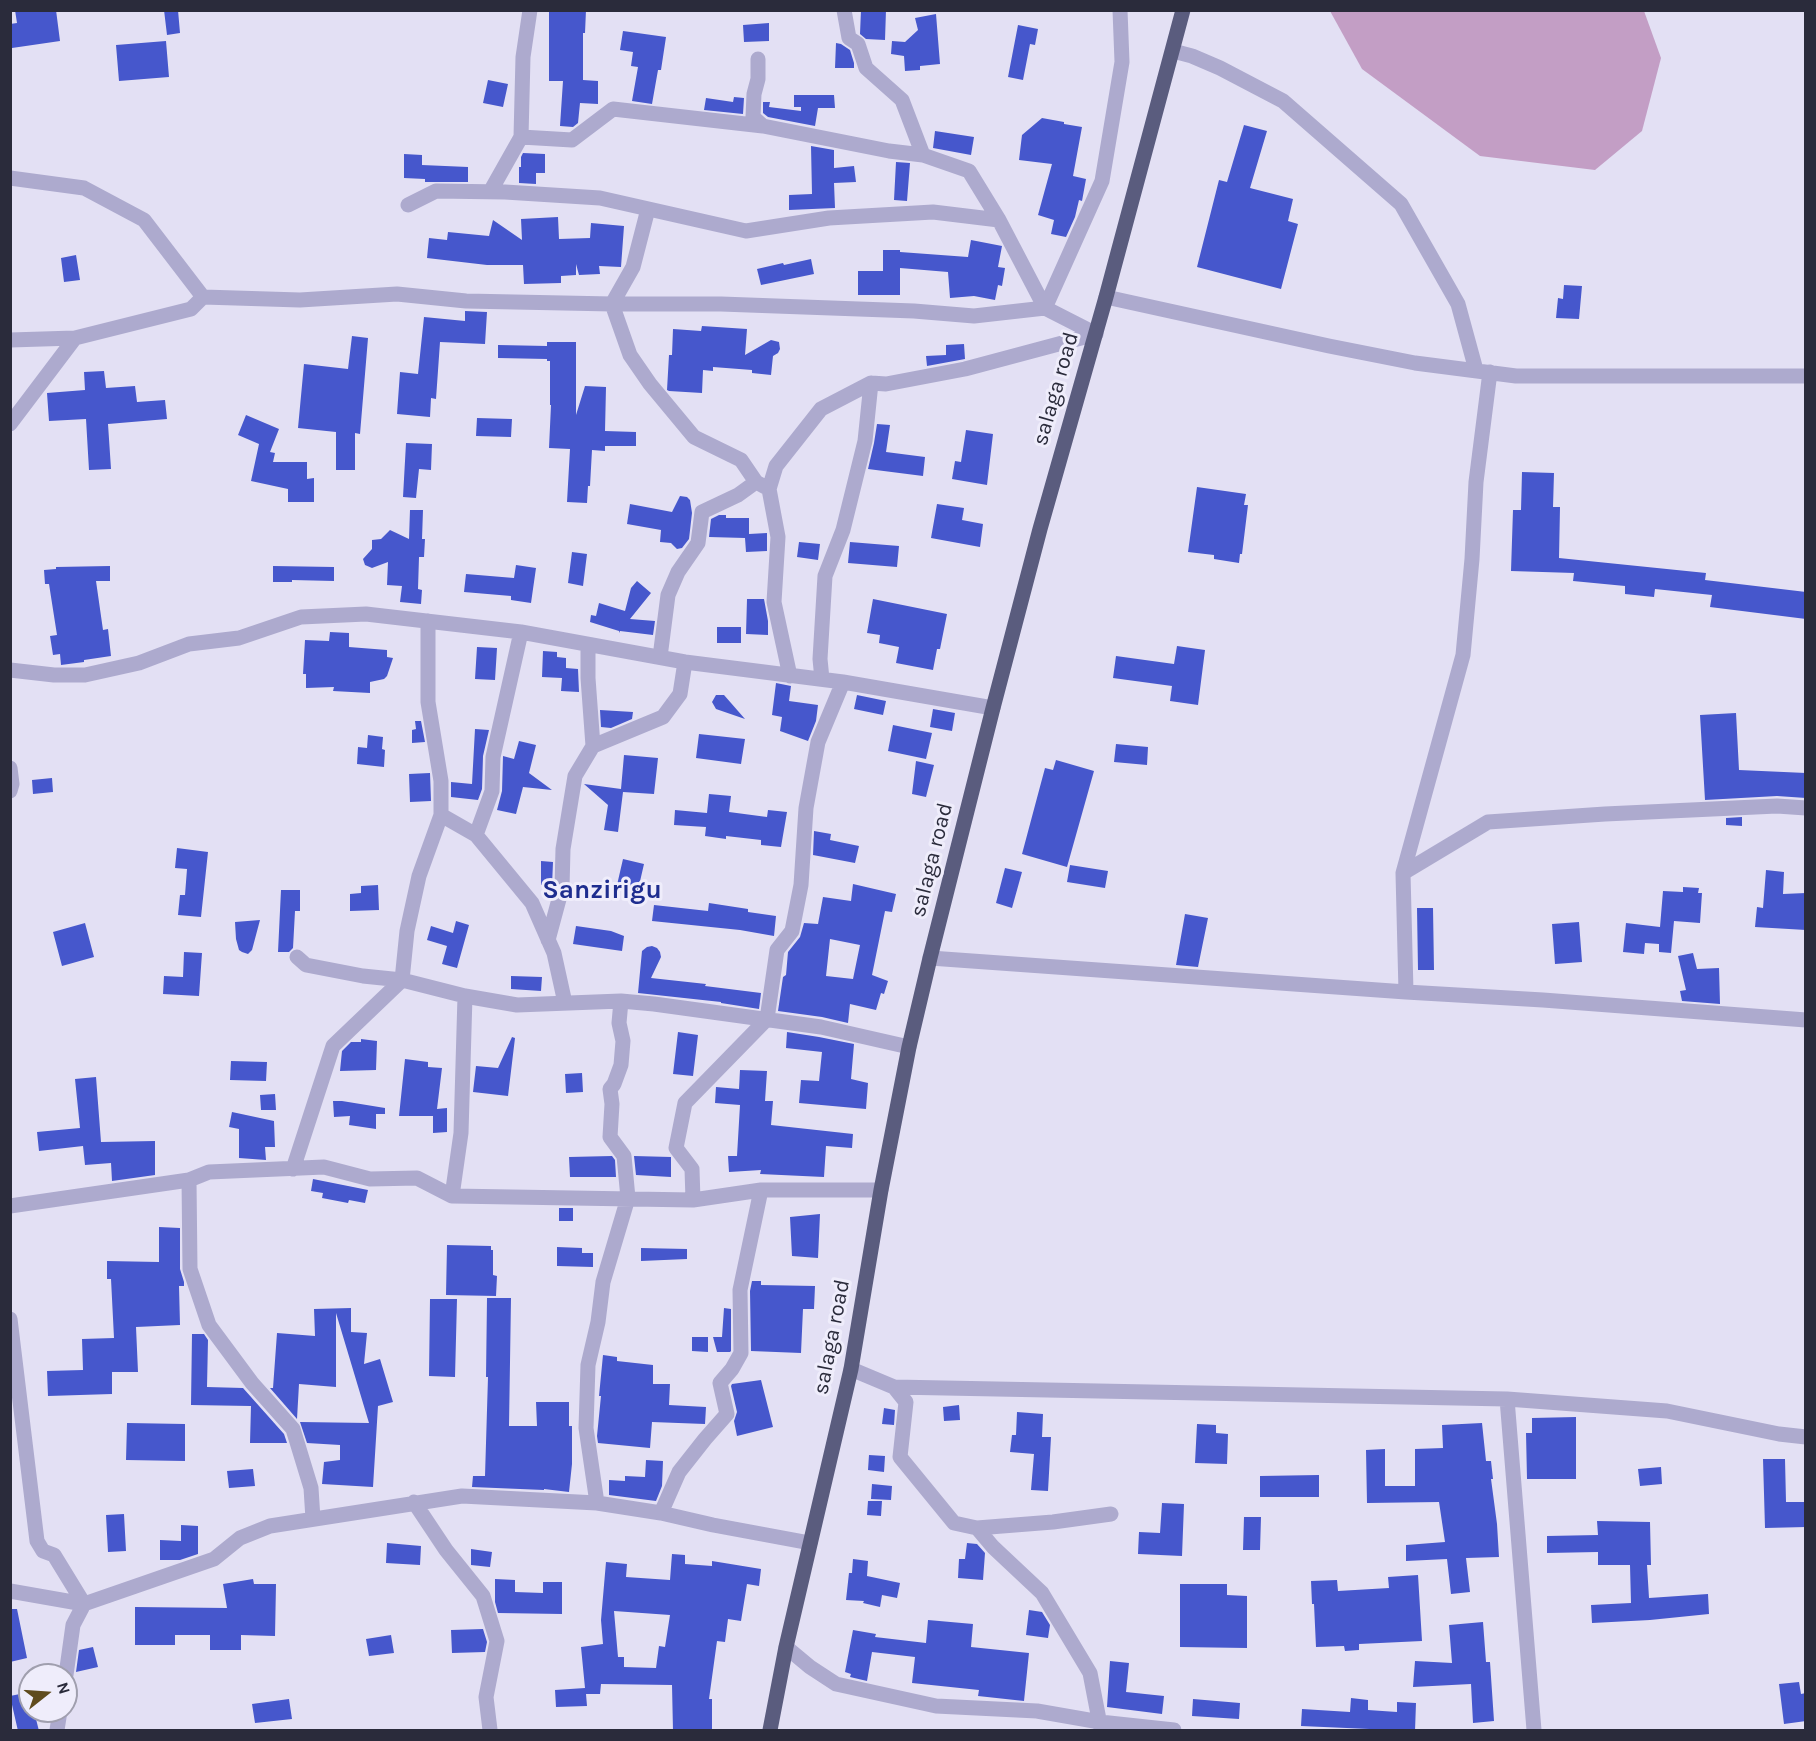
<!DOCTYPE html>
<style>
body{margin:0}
#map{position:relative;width:1816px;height:1741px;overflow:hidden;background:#e3e0f4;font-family:Karla,sans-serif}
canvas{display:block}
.frame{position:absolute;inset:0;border:12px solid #2a2b3b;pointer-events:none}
.north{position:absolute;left:18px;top:1663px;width:60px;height:60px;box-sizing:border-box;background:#efedfb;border:2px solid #a09fae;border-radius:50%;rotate:73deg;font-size:16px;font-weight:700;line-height:24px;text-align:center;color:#2a2b3b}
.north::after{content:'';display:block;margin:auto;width:21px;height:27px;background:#5f4b1d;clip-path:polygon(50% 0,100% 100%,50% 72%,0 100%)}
</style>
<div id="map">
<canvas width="1816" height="1741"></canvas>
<div class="frame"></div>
<div class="north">N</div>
</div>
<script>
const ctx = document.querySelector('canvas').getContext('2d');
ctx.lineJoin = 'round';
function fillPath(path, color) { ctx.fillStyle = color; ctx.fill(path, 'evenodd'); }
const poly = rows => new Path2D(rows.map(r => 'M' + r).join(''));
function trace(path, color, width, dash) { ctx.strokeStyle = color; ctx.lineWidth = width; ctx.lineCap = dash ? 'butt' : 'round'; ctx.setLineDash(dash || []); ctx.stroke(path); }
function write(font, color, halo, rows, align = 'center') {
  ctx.font = font + ' Karla,sans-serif'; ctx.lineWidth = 6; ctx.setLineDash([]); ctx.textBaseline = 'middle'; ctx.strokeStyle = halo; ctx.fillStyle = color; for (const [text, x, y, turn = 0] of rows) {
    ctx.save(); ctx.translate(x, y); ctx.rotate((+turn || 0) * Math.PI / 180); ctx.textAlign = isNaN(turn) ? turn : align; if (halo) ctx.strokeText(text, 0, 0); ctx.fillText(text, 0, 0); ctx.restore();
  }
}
fillPath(poly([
 [1330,11,1644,11,1661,58,1642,131,1595,170,1480,156,1362,69]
]), '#c39ec5');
fillPath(poly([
 [15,10,56,10,60,41,12,48,10,24,17,23],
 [164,10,178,10,180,33,167,35],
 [549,10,586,10,585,33,583,33,583,80,598,81,598,104,580,103,578,123,573,127,560,126,563,81,549,81],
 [861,10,886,10,885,40,866,39,860,34],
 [936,14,940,64,920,66,920,70,905,71,904,56,891,54,892,41,905,42,918,30,915,18],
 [769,23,769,41,744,42,743,25],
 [1018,25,1038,29,1035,45,1030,44,1023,80,1008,77],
 [623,31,666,37,661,70,658,70,652,104,632,101,638,67,631,66,633,52,620,50],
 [166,41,169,77,119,81,116,45],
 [836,43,841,44,850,50,854,63,854,68,835,68],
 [488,80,508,84,503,107,483,103],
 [794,95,834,95,835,108,818,108,815,126,768,117,763,113,763,102,770,102,769,107,801,111,801,107,794,107],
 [734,97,744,98,743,114,704,110,706,98,733,102],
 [1042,118,1064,122,1064,124,1082,127,1073,176,1086,179,1082,201,1079,200,1075,217,1066,237,1051,234,1054,220,1038,215,1052,164,1019,160,1022,135],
 [1244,125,1267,131,1250,188,1293,199,1288,221,1298,224,1281,289,1197,267,1219,180,1227,182],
 [935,131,974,137,971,155,933,148],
 [811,146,834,150,834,168,854,166,856,182,834,183,835,208,789,210,789,195,812,194],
 [523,153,545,154,545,173,536,173,536,184,519,183,519,167,521,167,521,157],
 [404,154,422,155,422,165,468,167,468,182,425,182,425,179,404,178],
 [896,162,910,163,907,201,894,200],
 [558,217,559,239,590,238,591,223,624,226,621,267,599,266,600,274,579,275,576,264,576,275,561,276,561,283,524,284,523,265,487,265,427,258,429,238,447,240,448,232,489,236,493,220,522,240,521,219],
 [971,240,1002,246,998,267,1005,268,1002,286,998,285,995,300,974,296,950,298,948,272,900,268,900,295,858,295,858,271,883,271,883,250,900,250,900,252,968,257],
 [76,255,80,280,64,282,61,258],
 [811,259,814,274,761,285,757,269,783,263,784,265],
 [1564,285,1582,286,1579,319,1556,318,1558,298,1563,299],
 [465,311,487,312,485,344,440,342,436,399,431,398,430,417,397,414,400,372,418,374,424,317,465,321],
 [702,326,747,329,745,355,771,340,779,342,780,349,778,353,773,356,771,375,752,373,752,370,713,367,713,371,703,370,702,393,669,391,667,390,669,355,672,355,673,329,701,331],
 [352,336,368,338,360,434,355,433,355,470,336,470,336,432,298,428,304,364,348,369],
 [547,342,576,342,576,415,585,386,606,387,605,431,636,432,636,446,605,446,605,451,592,450,590,486,588,486,587,503,567,502,570,449,549,448,551,405,550,405,550,361,547,361,547,359,498,358,498,345,547,346],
 [964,344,965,359,927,366,926,356,946,355,946,345],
 [104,371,106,388,135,386,137,402,165,400,167,419,108,424,111,469,89,470,86,419,49,421,47,393,85,390,84,372],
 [246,415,279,429,270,452,275,453,273,462,307,462,307,479,314,478,314,502,288,502,288,489,251,481,259,444,238,435],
 [477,418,512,419,511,437,476,436],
 [877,424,890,425,886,452,925,457,923,476,868,469,874,443],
 [966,430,993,434,987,485,952,479,955,461,961,462],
 [406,443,432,444,431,470,419,469,416,498,403,497],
 [1522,472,1554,473,1553,507,1560,507,1559,558,1706,573,1705,580,1806,592,1806,619,1710,607,1712,595,1655,589,1654,597,1625,594,1625,586,1573,581,1574,573,1511,571,1513,510,1521,510],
 [1197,487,1246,494,1244,505,1248,505,1242,554,1240,554,1239,563,1214,559,1214,555,1188,552],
 [680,496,687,497,690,500,692,513,689,539,682,548,677,549,671,543,660,542,661,530,627,524,630,504,672,512],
 [937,504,964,508,962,520,983,524,980,547,931,538],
 [410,510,423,510,422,539,425,539,424,557,419,557,418,589,422,590,421,604,400,602,402,586,387,585,388,562,372,568,365,565,363,559,372,549,372,540,381,539,390,530,409,539],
 [719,515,726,515,726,518,749,518,749,534,767,533,767,551,746,552,745,538,709,537,711,519],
 [799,542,820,544,818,560,797,557],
 [850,542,899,546,897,567,848,563],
 [572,552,587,554,583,586,568,583],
 [516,565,536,568,531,603,511,600,511,596,464,592,466,574,514,578],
 [110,566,110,581,96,581,103,630,108,629,111,656,84,660,84,662,61,665,60,654,53,655,50,636,57,635,49,584,45,584,44,570,56,569,56,567],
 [273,566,334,567,334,581,292,580,292,582,273,582],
 [637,581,651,593,630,619,655,621,653,635,620,631,619,633,619,631,590,622,591,615,596,616,599,603,625,611,631,588],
 [747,599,764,599,768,621,768,635,746,634],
 [873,599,947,614,940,649,937,649,933,670,896,663,899,647,879,643,880,635,867,633],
 [717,627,741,627,741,643,717,643],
 [330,632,349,633,349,647,387,650,387,657,393,658,387,676,384,679,370,682,370,693,333,691,334,687,306,688,306,674,303,674,305,640,329,641],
 [1177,646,1205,650,1198,705,1170,701,1172,686,1113,678,1116,656,1174,664],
 [477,647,497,648,495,680,475,679],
 [543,651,557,652,557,657,566,658,566,668,578,669,579,692,561,691,562,678,542,677],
 [776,683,791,686,789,701,818,705,816,721,808,741,780,731,782,717,772,715],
 [716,695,724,695,745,719,716,709,712,702],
 [857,695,886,701,883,715,854,709],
 [933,709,955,713,952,731,930,727],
 [600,710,633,712,632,719,611,728,601,727],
 [1736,713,1739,770,1806,773,1806,798,1777,796,1705,800,1700,715],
 [415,721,421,721,425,742,412,743,412,730,416,729],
 [893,725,932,733,926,759,888,751],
 [475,729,489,730,483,756,482,789,478,800,451,797,451,782,472,784],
 [699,734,745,739,741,764,696,758],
 [368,735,383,737,382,749,385,750,384,767,357,764,358,747,367,748],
 [519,741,536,745,529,773,552,790,523,787,516,814,497,810,502,791,503,756,514,759],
 [1116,744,1148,747,1147,765,1114,762],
 [624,755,658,758,654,794,623,792,618,832,604,830,608,805,584,784,621,789],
 [1056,760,1094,771,1067,867,1022,854,1045,768,1053,770],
 [916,761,934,765,926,797,912,794],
 [430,773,431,801,410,802,409,774],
 [52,778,53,792,33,794,32,780],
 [709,794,731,796,729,812,767,817,768,810,787,812,781,847,761,845,761,840,726,836,726,839,705,836,706,827,674,825,675,810,707,813],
 [1742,817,1742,826,1726,825,1726,818],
 [814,831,831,834,830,840,859,846,855,863,813,855],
 [177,848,208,852,201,917,178,915,180,895,185,895,187,869,175,868],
 [623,859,644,864,638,890,617,885],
 [541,861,553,862,552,886,541,885],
 [1070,865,1108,871,1105,888,1067,882],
 [1005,868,1022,872,1012,908,996,903],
 [1766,870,1784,872,1783,894,1806,893,1806,930,1755,927,1757,907,1763,908],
 [853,884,896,894,892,912,885,911,872,975,888,981,884,994,881,993,876,1010,850,1004,848,1023,822,1017,778,1011,783,977,786,975,788,952,800,937,804,923,818,924,823,897,851,901],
 [830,939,860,945,853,979,826,976],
 [378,885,379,910,350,911,350,894,361,893,361,886],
 [1683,887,1699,888,1698,893,1702,893,1700,923,1674,921,1671,953,1659,952,1659,944,1645,943,1644,954,1623,952,1626,923,1660,927,1663,891,1683,892],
 [281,890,300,890,300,911,295,911,293,948,289,952,278,952],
 [709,903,748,909,748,912,776,916,774,936,740,930,652,921,654,905,708,911],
 [1417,908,1433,908,1434,970,1418,970],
 [1185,914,1208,918,1198,967,1176,965],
 [260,920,252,950,248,954,242,952,239,950,236,939,235,922],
 [456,921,469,925,457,968,442,964,447,946,427,940,431,926,453,933],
 [1579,922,1582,962,1555,964,1552,924],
 [85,923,94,957,62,966,53,932],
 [576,926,611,931,624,936,622,951,573,944],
 [652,946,657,948,660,952,661,957,651,978,706,984,705,986,761,993,759,1009,721,1003,721,1002,638,993,642,951,647,947],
 [184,952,202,953,199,996,163,994,164,976,183,977],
 [1693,953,1697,969,1719,968,1720,1004,1682,1001,1680,991,1686,990,1678,956],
 [511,976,542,977,541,991,511,989],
 [678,1032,698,1035,693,1076,673,1074],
 [787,1032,819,1037,854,1044,851,1079,868,1083,866,1109,799,1103,801,1080,819,1081,822,1052,786,1048],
 [512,1037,515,1038,508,1096,473,1092,476,1066,498,1068],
 [361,1039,377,1041,376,1070,340,1071,342,1051,351,1042,361,1042],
 [405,1059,428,1062,428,1067,442,1068,437,1109,447,1108,447,1132,433,1133,433,1116,399,1116],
 [231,1061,267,1062,266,1081,230,1080],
 [740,1070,767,1071,765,1101,773,1101,771,1125,853,1134,852,1148,826,1146,824,1177,760,1174,761,1170,729,1172,728,1156,737,1156,740,1105,715,1103,716,1087,739,1089],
 [582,1073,583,1092,566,1093,565,1074],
 [96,1077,101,1142,155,1141,155,1175,112,1181,111,1163,85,1165,83,1146,39,1151,37,1132,80,1128,75,1079],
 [275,1094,276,1110,261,1110,260,1095],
 [333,1101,342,1101,385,1108,385,1114,376,1114,376,1129,349,1125,350,1116,334,1117],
 [232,1112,274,1121,275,1147,265,1147,266,1160,239,1158,239,1129,229,1127],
 [612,1156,615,1160,616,1177,570,1177,569,1157],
 [634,1156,671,1157,671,1177,636,1175],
 [313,1179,368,1190,365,1203,349,1200,348,1203,322,1198,323,1193,311,1191],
 [559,1208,573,1208,573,1221,559,1221],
 [820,1214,818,1258,792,1256,790,1217],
 [159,1227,180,1228,180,1269,184,1282,184,1286,179,1286,180,1325,136,1327,138,1372,112,1372,112,1394,48,1396,47,1371,83,1370,82,1339,114,1338,111,1279,107,1279,107,1261,159,1262],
 [447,1245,491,1246,491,1250,493,1250,493,1275,497,1276,496,1296,446,1295],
 [557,1247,582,1248,582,1253,593,1253,593,1267,557,1266],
 [641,1248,687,1249,687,1259,641,1261],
 [752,1281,761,1281,761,1285,815,1286,814,1309,803,1309,801,1353,751,1351,750,1291],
 [487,1298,511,1298,509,1426,537,1426,536,1402,569,1402,569,1426,572,1426,572,1464,569,1492,544,1489,544,1490,472,1487,473,1476,485,1476,488,1377,486,1377],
 [430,1299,457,1299,455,1377,429,1376],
 [351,1308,351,1332,367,1333,364,1364,380,1359,393,1402,378,1406,373,1487,322,1484,324,1462,340,1460,340,1445,307,1443,300,1422,369,1423,336,1313,336,1387,299,1384,297,1419,270,1388,273,1388,277,1333,315,1336,314,1309],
 [724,1308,731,1309,731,1351,730,1352,717,1352,713,1337,722,1337],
 [192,1334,204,1334,208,1340,207,1387,243,1388,284,1434,287,1443,250,1443,251,1406,191,1405],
 [692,1337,708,1337,708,1352,692,1351],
 [603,1355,617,1357,617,1361,653,1365,653,1384,670,1384,669,1405,706,1407,705,1424,652,1422,650,1448,598,1443,597,1436,601,1396,599,1396],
 [761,1380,773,1427,737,1436,734,1421,737,1412,731,1386,732,1384],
 [959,1405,960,1420,944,1421,943,1407],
 [884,1408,895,1410,894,1425,882,1424],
 [1017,1412,1043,1414,1042,1437,1051,1437,1048,1491,1031,1490,1034,1454,1010,1452,1012,1435,1016,1435],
 [1576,1417,1576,1479,1527,1479,1526,1433,1532,1433,1532,1418],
 [127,1423,185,1424,185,1461,126,1460],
 [1482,1423,1486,1461,1491,1461,1493,1479,1491,1479,1497,1524,1499,1557,1466,1558,1470,1592,1451,1594,1447,1559,1406,1561,1406,1545,1445,1542,1439,1502,1367,1503,1366,1450,1385,1449,1385,1486,1415,1486,1415,1449,1443,1448,1442,1425],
 [1197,1424,1216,1425,1216,1433,1228,1434,1227,1464,1195,1463],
 [869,1455,885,1456,884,1472,868,1470],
 [1763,1459,1785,1459,1786,1502,1806,1502,1806,1527,1765,1528],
 [646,1460,663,1461,662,1486,656,1501,609,1495,609,1480,625,1481,625,1476,645,1477],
 [1661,1467,1662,1484,1640,1486,1638,1469],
 [253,1469,255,1486,229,1488,227,1471],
 [1319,1475,1319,1497,1260,1497,1260,1476],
 [872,1484,892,1486,891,1500,871,1499],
 [868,1501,882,1501,881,1516,867,1515],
 [1162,1503,1184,1504,1182,1556,1138,1554,1139,1532,1160,1533],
 [124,1514,126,1551,108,1552,106,1515],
 [1244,1517,1261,1517,1260,1550,1243,1550],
 [1597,1521,1650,1522,1651,1565,1647,1565,1649,1598,1708,1594,1709,1614,1650,1620,1592,1623,1591,1605,1631,1603,1630,1565,1598,1565,1598,1552,1547,1553,1547,1536,1598,1535],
 [181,1525,198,1526,198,1554,180,1560,160,1560,160,1540,181,1541],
 [387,1543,421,1546,420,1565,386,1563],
 [967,1543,977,1544,985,1553,983,1580,958,1578,959,1559,965,1559],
 [471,1549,492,1552,490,1567,471,1565],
 [672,1554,685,1555,685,1564,712,1566,712,1561,761,1569,759,1586,747,1584,741,1621,728,1619,725,1642,717,1641,709,1699,712,1699,712,1731,673,1731,672,1685,601,1684,600,1694,586,1694,587,1706,556,1707,555,1690,585,1688,581,1647,603,1644,601,1620,606,1562,627,1564,626,1577,670,1580],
 [614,1611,670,1615,665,1647,659,1646,656,1668,624,1667,624,1657,618,1657],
 [853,1559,868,1561,867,1576,900,1583,897,1598,882,1595,880,1607,863,1603,864,1601,846,1600,849,1573,852,1573],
 [1418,1575,1422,1641,1359,1644,1359,1650,1345,1651,1344,1646,1316,1647,1314,1604,1312,1604,1311,1581,1337,1580,1338,1591,1389,1588,1388,1577],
 [253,1579,254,1584,276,1584,275,1636,241,1635,241,1650,210,1650,210,1635,175,1635,175,1645,135,1645,135,1607,227,1608,223,1584],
 [495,1579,515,1580,515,1592,543,1593,543,1582,562,1582,562,1614,498,1613,495,1602],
 [1180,1584,1227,1584,1227,1595,1247,1596,1247,1648,1180,1647],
 [10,1609,17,1609,27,1658,10,1662],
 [1029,1610,1042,1612,1050,1625,1048,1638,1026,1635],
 [928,1620,973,1624,971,1647,1029,1653,1024,1701,978,1696,979,1690,912,1683,915,1657,872,1652,867,1681,850,1677,851,1674,845,1672,853,1630,876,1634,875,1637,926,1643],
 [1483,1622,1486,1662,1490,1662,1494,1721,1473,1723,1471,1684,1413,1687,1415,1661,1452,1663,1449,1625],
 [483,1629,487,1642,485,1652,452,1653,451,1630],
 [391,1635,394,1653,369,1656,366,1639],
 [93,1647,98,1667,76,1672,79,1650],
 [1110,1661,1129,1663,1126,1692,1164,1696,1162,1714,1107,1707],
 [1799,1682,1801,1694,1806,1693,1806,1721,1784,1724,1779,1684],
 [30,1692,30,1711,34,1711,39,1731,18,1731,10,1696],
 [1351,1698,1368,1700,1368,1710,1397,1712,1397,1702,1416,1703,1415,1731,1301,1726,1302,1709,1350,1712],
 [289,1699,292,1719,255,1723,252,1704],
 [1193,1699,1240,1703,1239,1719,1192,1716]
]), '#4657cc');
trace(poly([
 [844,10,849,38,858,44,866,68,902,100,923,155],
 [1173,51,1192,56,1220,68,1283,101,1401,204,1458,304,1476,370],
 [758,59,758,79,754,94,753,117,763,126],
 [521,137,523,57,530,10],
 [10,178,84,188,144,220,203,297],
 [490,192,521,137,572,140,613,109,763,126,889,151,923,155,969,171,999,220],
 [408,205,436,191,505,192,600,198,746,231,829,218,933,212,999,220,1045,308,1096,334],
 [648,209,633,267,612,304,630,355,650,384,694,437,741,460,756,482,769,489],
 [1106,297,1329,346,1415,363,1516,376,1806,376],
 [10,340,75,338,191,309,203,297,300,300,397,294,466,301,612,304,721,304,914,311,974,316,1045,308,1102,181,1122,62,1120,10],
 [10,424,75,338],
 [588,645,588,678,593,746],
 [660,657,668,595,678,572,698,543,702,512,738,495,756,482],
 [10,670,54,675,85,675,139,663,189,644,239,638,301,617,366,614,521,632,685,662,843,682,993,708],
 [790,676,774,602,778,537,769,489,776,466,821,409,871,383,886,384,965,369,1096,334],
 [822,679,820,659,825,576,843,530,865,441,871,383],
 [10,768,12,784,10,791],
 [441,815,476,835,532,903,554,953,565,1003],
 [476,835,492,791,493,757,521,632],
 [1403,873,1488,822,1605,814,1777,806,1806,808],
 [548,940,562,888,563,849,575,776,593,746,663,717,680,694,685,662],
 [297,957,306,965,363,976,402,980,465,996,517,1005,621,1001,654,1004,821,1027,909,1047],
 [930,958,1406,992,1543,1000,1806,1020],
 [1406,992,1403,873,1463,655,1472,559,1476,482,1490,372],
 [293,1169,333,1046,402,980,407,931,419,876,441,815,441,781,428,702,428,621],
 [189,1180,190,1269,209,1325,252,1383,293,1429,311,1488,313,1519],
 [452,1196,461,1133,465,996],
 [693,1200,692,1169,676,1148,685,1103,767,1019,777,950,792,931,801,885,806,808,818,742,843,682],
 [10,1206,189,1180,209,1172,324,1167,370,1179,417,1178,452,1196,693,1200,761,1190,881,1190],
 [10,1319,37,1541,43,1551,54,1555,84,1604],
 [851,1369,894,1387,1507,1399,1667,1411,1779,1434,1806,1437],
 [894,1387,906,1402,900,1457,954,1523,977,1528,993,1547,1042,1593,1090,1673,1101,1730],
 [1507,1399,1534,1730],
 [414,1502,446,1550,483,1596,497,1641,486,1697,490,1730],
 [597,1503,586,1428,588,1365,598,1322,603,1282,628,1198,624,1156,610,1137,612,1104,610,1089,614,1084,621,1065,623,1041,619,1023,621,1001],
 [661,1513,679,1472,705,1439,727,1414,720,1383,732,1369,741,1353,740,1290,761,1190],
 [977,1528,1053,1522,1111,1514],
 [10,1591,84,1604,214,1559,240,1538,270,1526,462,1496,597,1503,661,1513,713,1525,810,1543],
 [786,1647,810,1667,836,1684,936,1706,1037,1711,1100,1722,1174,1730],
 [66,1675,73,1625,84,1604],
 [57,1730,60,1711]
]), '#adaace', 15);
trace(poly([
 [770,1730,786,1647,851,1369,881,1190,909,1047,930,958,993,708,1040,529,1106,297,1183,10]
]), '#5a5c7e', 15);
write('22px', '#2a2b3b', '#efedfb', [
 ["salaga road",1056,389,-74],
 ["salaga road",932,860,-76],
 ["salaga road",832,1337,-79]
]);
write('bold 26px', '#1e2d8f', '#efedfb', [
 ["Sanzirigu",602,891]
]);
</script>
